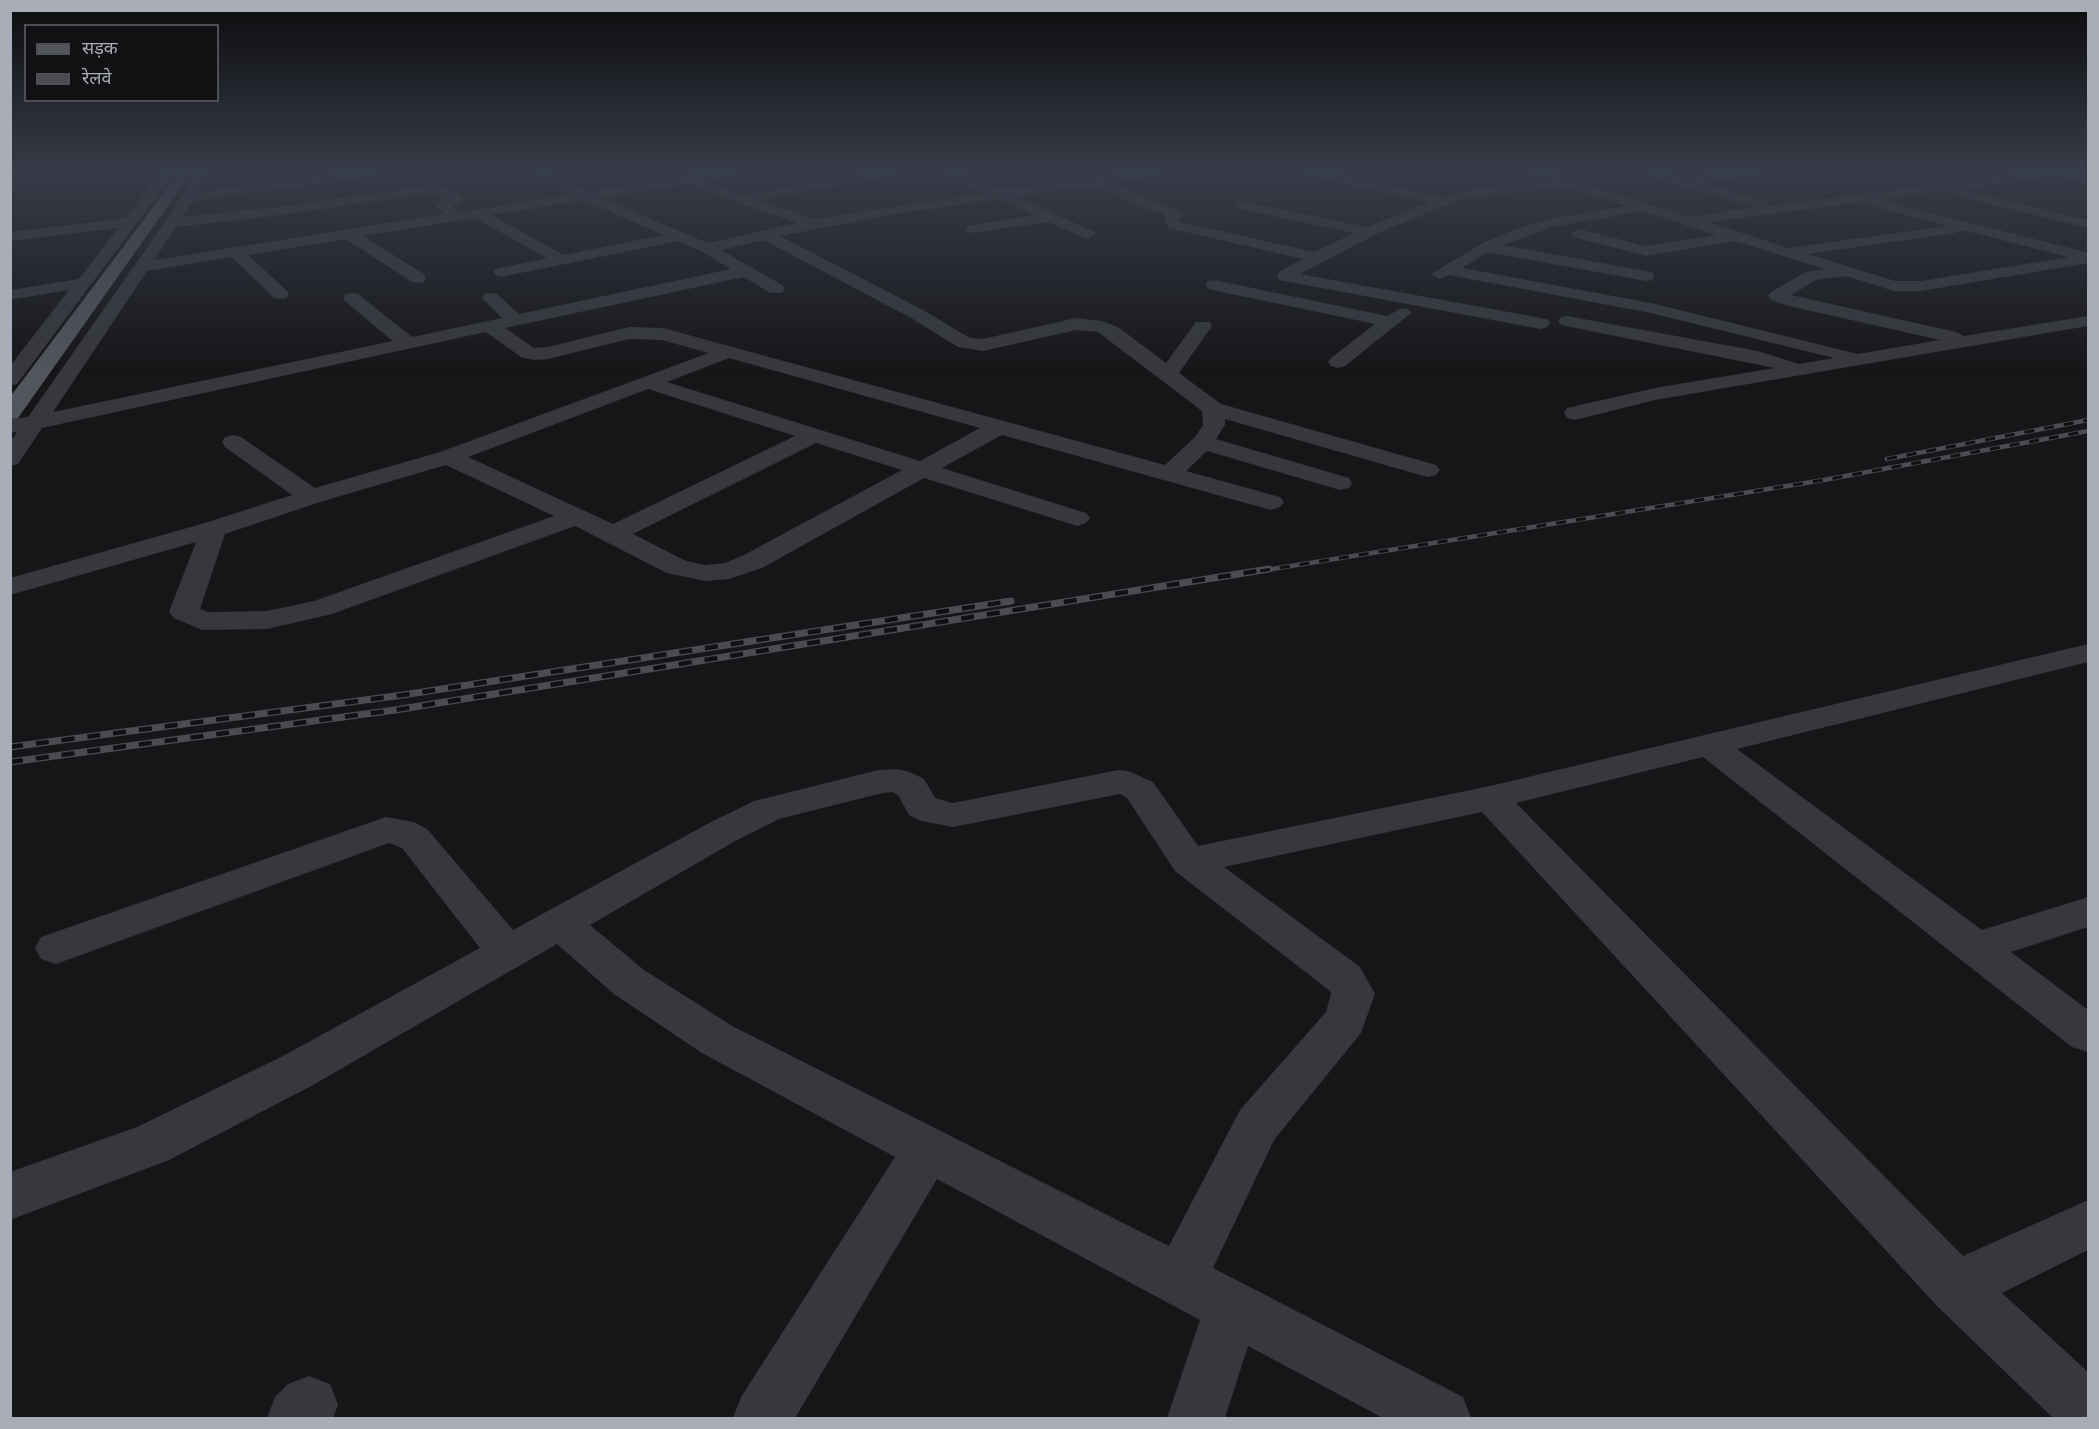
<!DOCTYPE html>
<meta charset="utf-8">
<style>
body{margin:0}
#map{position:relative;width:2099px;height:1429px;overflow:hidden;background:#161618;font-family:"Work Sans","Noto Sans Devanagari",sans-serif}
canvas{display:block}
.frame{position:absolute;inset:0;border:12px solid #a8adb8;pointer-events:none}
.legend{position:absolute;left:24px;top:24px;width:195px;height:78px;box-sizing:border-box;background:#111113;border:2px solid #4d4f55;margin:0;padding:8px 10px;list-style:none;font-size:18px;color:#a8adb8}
.legend li{display:flex;align-items:center;gap:12px;height:30px}
.legend b{width:30px;border:2px solid #4d4f55}
</style>
<div id="map">
<canvas width="2099" height="1429"></canvas>
<div class="frame"></div>
<ul class="legend">
<li><b style="height:8px;background:#53555c"></b>सड़क</li>
<li><b style="height:8px;background:#4a4c52"></b>रेलवे</li>
</ul>
</div>
<script>
const ctx = document.querySelector('canvas').getContext('2d');
ctx.lineJoin = 'round';
const poly = rows => new Path2D(rows.map(r => 'M' + r).join(''));
function fillPath(path, color) { ctx.fillStyle = color; ctx.fill(path, 'evenodd'); }
function trace(path, color, width, dash) { ctx.strokeStyle = color; ctx.lineWidth = width; ctx.lineCap = dash ? 'butt' : 'round'; ctx.setLineDash(dash || []); ctx.stroke(path); }
fillPath(poly([
 [161,173,174,173,17,384,10,386,10,366,69,290,10,300,10,290,79,279,118,228,10,241,10,232,126,218,161,173],
 [196,173,208,173,197,192,342,173,376,173,370,177,192,201,182,217,279,207,431,185,444,187,461,196,463,199,461,202,452,206,461,212,571,194,532,173,548,173,587,192,706,173,736,173,735,176,704,181,743,195,867,173,894,173,888,177,758,200,814,219,985,193,946,173,962,173,1002,190,1126,173,1158,173,1152,177,1108,183,1181,212,1183,215,1179,222,1315,252,1354,233,1240,209,1233,205,1240,201,1367,227,1430,202,1312,177,1306,173,1330,173,1443,197,1477,188,1549,181,1530,173,1549,173,1689,217,1756,207,1648,176,1647,173,1667,173,1689,179,1695,176,1721,173,1758,173,1752,177,1702,183,1768,202,1769,206,2022,173,2077,173,2088,175,2088,183,2054,176,1961,189,2088,220,2088,228,1953,195,1953,190,1880,200,2086,252,2088,253,2088,263,1921,291,1894,291,1846,276,1816,280,1791,295,1956,332,1964,336,2088,316,2088,326,1655,400,1575,420,1567,418,1564,413,1567,408,1655,388,1775,368,1561,325,1558,321,1561,317,1567,316,1758,351,1799,364,1834,358,1651,313,1449,275,1439,279,1431,274,1481,244,1513,230,1550,219,1627,206,1566,187,1461,199,1380,232,1300,274,1547,319,1550,323,1547,327,1541,329,1279,280,1277,276,1279,272,1303,259,1169,228,1164,221,1167,216,1091,186,1016,197,1093,231,1096,234,1088,239,1048,222,972,233,967,232,965,229,967,226,1034,215,999,199,900,213,780,236,923,310,970,338,983,339,1076,318,1102,321,1118,327,1166,363,1196,322,1210,322,1212,326,1179,373,1221,404,1436,465,1440,470,1436,475,1428,477,1420,475,1225,419,1225,425,1216,439,1349,478,1352,483,1349,488,1340,490,1207,451,1186,471,1280,497,1284,502,1280,507,1271,510,1002,435,942,468,1086,513,1090,518,1086,523,1077,526,1068,523,924,478,762,568,729,579,705,581,667,573,575,526,332,614,267,629,202,630,174,618,169,612,196,542,10,595,10,578,205,523,292,495,225,447,222,442,225,437,233,435,241,437,315,488,440,452,709,353,662,340,629,339,548,359,534,360,521,357,486,332,42,428,18,464,10,466,10,442,17,432,10,433,10,419,28,417,167,219,196,173],
 [687,184,797,223,708,243,601,198,687,184],
 [431,193,445,199,434,205,445,214,154,260,176,227,279,215,431,193],
 [584,200,663,235,564,255,491,215,584,200],
 [1872,201,1870,203,1872,206,1948,226,1788,248,1708,222,1872,201],
 [1642,211,1716,235,1646,246,1579,229,1571,234,1574,237,1646,256,1735,241,1825,269,1806,272,1771,292,1768,296,1771,300,1789,306,1940,340,1858,354,1651,303,1462,268,1488,252,1646,281,1652,280,1654,276,1652,272,1646,271,1503,245,1552,227,1642,211],
 [475,218,547,258,495,269,493,272,495,275,501,277,678,241,701,251,731,269,519,314,497,294,491,293,485,294,482,298,502,318,412,337,358,294,352,293,346,294,343,298,346,302,393,341,53,412,147,271,232,257,274,298,280,299,286,298,289,294,286,290,248,255,346,239,412,282,418,283,424,282,426,278,424,274,363,236,475,218],
 [1963,230,2068,257,1921,281,1895,281,1808,254,1956,233,1963,230],
 [764,240,911,318,958,347,983,351,1076,330,1098,332,1202,411,1203,425,1195,437,1165,465,663,328,629,327,548,347,534,348,505,328,744,277,770,293,782,293,785,289,782,285,721,250,764,240],
 [729,358,980,428,920,461,667,382,729,358],
 [648,389,795,436,613,524,468,457,648,389],
 [816,443,902,470,742,556,725,563,705,565,686,561,633,534,816,443],
 [446,465,554,516,314,601,267,611,208,612,200,609,225,534,320,502,446,465],
 [1214,280,1387,316,1402,308,1408,309,1411,313,1345,366,1338,368,1331,366,1328,362,1331,358,1375,324,1208,289,1206,285,1208,281,1214,280],
 [2088,644,2088,662,1737,749,1982,930,2088,897,2088,927,2011,952,2088,1010,2088,1052,2072,1047,1703,757,1516,803,1963,1256,2088,1200,2088,1250,2002,1293,2088,1372,2088,1418,2053,1418,1937,1306,1482,812,1224,867,1360,967,1375,994,1361,1033,1274,1140,1213,1268,1463,1397,1471,1418,1383,1418,1248,1346,1225,1418,1167,1418,1200,1320,937,1179,795,1418,733,1418,741,1397,895,1157,702,1053,614,994,557,944,313,1085,169,1160,10,1220,10,1172,137,1127,281,1057,480,948,402,848,389,843,56,964,41,959,35,948,41,937,386,817,414,822,428,830,513,930,711,822,754,801,878,770,897,769,910,772,924,779,935,798,953,803,1118,770,1128,771,1153,782,1198,846,1490,786,2088,644],
 [892,792,898,795,909,815,921,821,953,827,1120,794,1127,798,1175,871,1330,991,1331,994,1326,1012,1240,1110,1169,1246,734,1027,644,970,590,925,737,840,779,819,878,794,892,792],
 [309,1376,330,1384,338,1405,333,1418,267,1418,275,1397,288,1384,309,1376]
]), '#37383d');
fillPath(poly([
 [179,173,191,173,18,418,10,419,10,397,179,173]
]), '#53555c');
const railFar1 = poly([
 [1887,459,2088,420],
 [1260,571,1824,480,2088,431]
]);
const rail = poly([
 [10,747,403,695,1011,601],
 [10,762,395,710,1269,569]
]);
trace(railFar1, '#4a4c52', 4.5);
trace(rail, '#4a4c52', 7);
trace(railFar1, '#111113', 3, [10]);
trace(rail, '#111113', 4.5, [13]);
const sky = ctx.createLinearGradient(0, 0, 0, 373);
sky.addColorStop(0, '#0c0c0d');
sky.addColorStop(0.46, '#363c48');
sky.addColorStop(1, '#363c4800');
ctx.fillStyle = sky;
ctx.fillRect(0, 0, 2099, 373);
</script>
